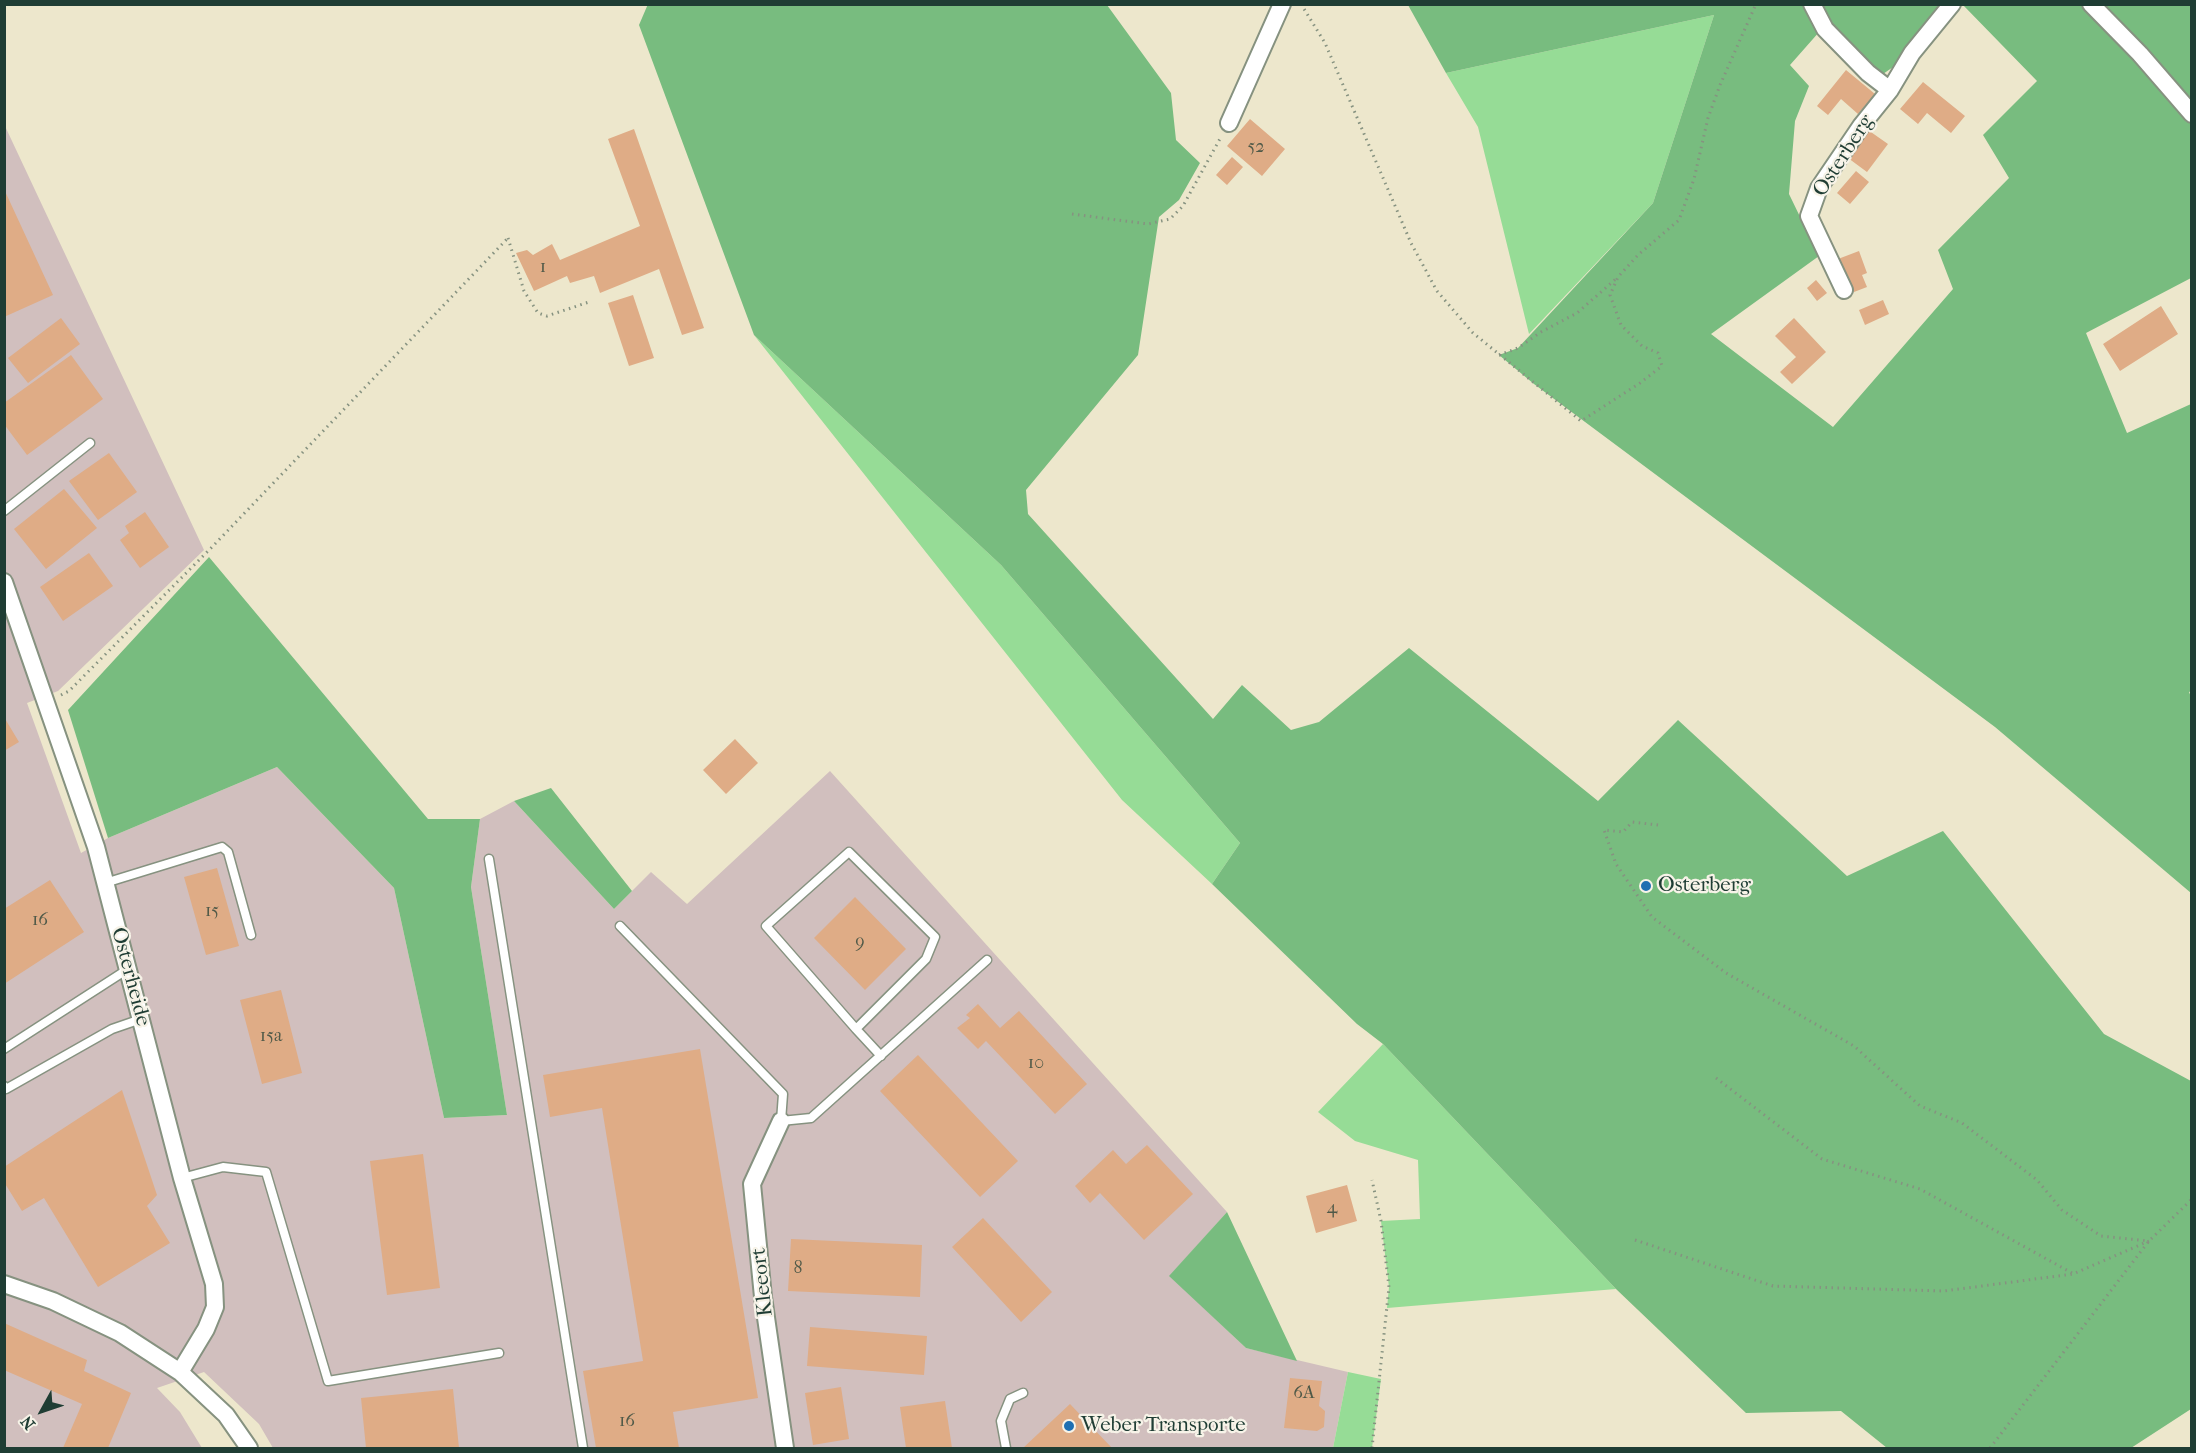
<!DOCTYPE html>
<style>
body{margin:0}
#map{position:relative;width:2196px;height:1453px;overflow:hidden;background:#ede7cc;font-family:"IM FELL French Canon",serif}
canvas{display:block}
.frame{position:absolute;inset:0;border:6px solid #1f3d34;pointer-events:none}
.north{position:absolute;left:12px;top:1381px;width:60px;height:60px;-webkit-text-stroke:4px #f7f3e8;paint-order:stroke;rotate:230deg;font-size:16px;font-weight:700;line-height:24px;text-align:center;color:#1f3d34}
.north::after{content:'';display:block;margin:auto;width:21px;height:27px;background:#1f3d34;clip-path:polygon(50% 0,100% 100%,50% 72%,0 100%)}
</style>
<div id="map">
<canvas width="2196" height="1453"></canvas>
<div class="frame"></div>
<div class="north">N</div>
</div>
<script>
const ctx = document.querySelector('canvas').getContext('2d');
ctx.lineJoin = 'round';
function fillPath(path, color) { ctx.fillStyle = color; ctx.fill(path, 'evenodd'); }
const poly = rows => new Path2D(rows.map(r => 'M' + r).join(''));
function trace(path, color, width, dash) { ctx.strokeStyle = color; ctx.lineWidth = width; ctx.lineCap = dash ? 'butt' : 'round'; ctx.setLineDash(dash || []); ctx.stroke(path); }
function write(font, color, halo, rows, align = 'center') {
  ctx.font = font + ' "IM FELL French Canon",serif'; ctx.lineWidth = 4.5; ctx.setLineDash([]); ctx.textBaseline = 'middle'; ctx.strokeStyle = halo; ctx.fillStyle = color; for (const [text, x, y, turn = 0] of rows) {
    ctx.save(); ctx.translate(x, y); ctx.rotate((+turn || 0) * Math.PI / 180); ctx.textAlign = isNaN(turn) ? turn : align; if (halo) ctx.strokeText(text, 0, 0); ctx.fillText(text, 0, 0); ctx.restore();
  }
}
fillPath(poly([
 [4,124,204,550,58,691,27,703,81,853,108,838,277,767,394,888,444,1118,507,1115,471,887,480,819,514,801,614,909,651,872,687,904,830,771,1227,1212,1170,1276,1246,1348,1348,1372,1333,1448,273,1448,259,1424,204,1372,157,1388,180,1412,202,1448,5,1448]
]), '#d1bfbe');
fillPath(poly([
 [1714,15,1653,203,1529,334,1478,127,1446,73],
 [754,335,1001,565,1240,843,1212,884,1122,800],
 [1383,1044,1616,1289,1387,1308,1389,1287,1381,1221,1420,1219,1418,1160,1355,1141,1318,1112],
 [1348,1372,1381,1379,1372,1448,1333,1448]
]), '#96dc96');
fillPath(poly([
 [648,4,1107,5,1171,93,1176,140,1200,163,1179,200,1159,217,1138,355,1026,490,1028,514,1213,719,1242,685,1291,730,1319,722,1409,648,1598,801,1678,720,1847,876,1943,831,2104,1034,2191,1081,2191,1409,2131,1448,1887,1448,1841,1411,1746,1413,1616,1289,1383,1044,1357,1024,1212,884,1240,843,1001,565,754,335,639,25],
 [1408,5,1942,5,1896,65,1883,74,1864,65,1820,31,1790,65,1809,86,1795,121,1789,194,1819,256,1711,334,1833,427,1953,289,1938,250,2009,178,1983,135,2037,81,1963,5,2191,5,2191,278,2086,333,2127,433,2191,404,2192,691,2189,692,2192,699,2191,893,1995,727,1534,384,1499,355,1518,348,1653,203,1714,15,1446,73],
 [209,557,428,819,480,819,471,887,507,1115,444,1118,394,888,277,767,108,838,68,710],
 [551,788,632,891,614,909,514,801],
 [1227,1212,1297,1361,1246,1348,1169,1276]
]), '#78bc7f');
fillPath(poly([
 [1846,70,1875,94,1858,114,1841,99,1828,115,1817,106],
 [1923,82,1965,116,1951,133,1927,113,1918,124,1900,109],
 [1250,119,1285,149,1262,176,1227,146],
 [634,129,704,328,682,335,659,269,600,293,594,276,570,283,567,276,534,291,516,253,527,250,533,255,552,244,560,260,640,226,608,139],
 [1868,130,1888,144,1867,172,1848,158],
 [1232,157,1243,167,1227,185,1216,175],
 [1856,171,1869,182,1850,204,1837,193],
 [4,189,53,295,4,317],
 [1859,251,1867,273,1862,275,1867,287,1854,292,1849,280,1846,282,1838,259],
 [1816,280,1827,293,1817,301,1807,288],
 [633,295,654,358,629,366,608,303],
 [1883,300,1889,314,1865,325,1859,310],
 [2161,306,2178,334,2120,371,2103,344],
 [61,318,80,344,28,383,8,358],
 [1794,318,1826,352,1792,384,1780,372,1796,357,1775,336],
 [71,355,103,399,27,455,4,424,4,403],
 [109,453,137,492,98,520,69,481],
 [64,489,97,528,46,569,14,529],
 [145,512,169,547,140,568,120,540,129,533,125,526],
 [89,553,113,586,63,621,40,587],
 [4,717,19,742,4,751],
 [735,739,758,763,726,794,703,770],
 [217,868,239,946,206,955,184,877],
 [50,880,84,932,4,984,4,909],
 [855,897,906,949,865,990,814,938],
 [281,990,302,1073,262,1084,240,1000],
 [978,1004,1000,1028,1019,1011,1087,1084,1055,1114,986,1041,978,1049,957,1028,970,1018,966,1015],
 [700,1049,758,1398,673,1412,679,1448,596,1448,583,1371,643,1361,602,1108,550,1117,543,1075],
 [918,1055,1018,1161,980,1197,880,1091],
 [122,1090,157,1195,147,1206,170,1243,98,1287,44,1198,22,1211,4,1182,4,1167],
 [1147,1145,1193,1194,1144,1240,1100,1193,1090,1203,1075,1186,1113,1150,1126,1164],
 [423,1154,440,1288,387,1295,370,1161],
 [1347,1185,1357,1221,1316,1233,1306,1196],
 [983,1218,1052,1292,1021,1322,952,1247],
 [791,1239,922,1245,920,1297,788,1291],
 [4,1323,87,1360,84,1371,131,1393,108,1448,63,1448,82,1404,4,1370],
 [810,1327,927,1336,924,1375,807,1366],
 [1290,1378,1322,1381,1319,1406,1325,1411,1324,1427,1317,1431,1284,1428],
 [841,1387,849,1439,813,1445,805,1393],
 [453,1389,459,1448,366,1448,361,1398],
 [945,1401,952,1448,906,1448,900,1407],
 [1070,1404,1112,1448,1023,1448]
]), '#dfac86');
const service = poly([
 [4,511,90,443],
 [489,859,583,1448],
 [105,883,222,847,228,852,251,935],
 [620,926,783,1094,781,1121,811,1118,987,960],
 [856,1029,926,959,935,937,849,852,766,926,856,1029,881,1056],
 [4,1049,128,969],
 [4,1086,6,1089,112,1029,141,1019],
 [182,1178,223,1167,266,1172,328,1381,499,1353],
 [1006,1448,1001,1421,1010,1399,1023,1393]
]);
const minor = poly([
 [1812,4,1825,29,1868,73,1890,90,1912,53,1952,4],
 [2091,4,2140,54,2192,114],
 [1229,123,1282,4],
 [1844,290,1809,216,1819,188,1861,126,1890,90],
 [4,582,96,847,182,1178,214,1284,215,1307,206,1329,180,1372],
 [781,1121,752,1184,763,1297,785,1448],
 [4,1284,53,1301,120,1333,180,1372,226,1415,249,1448]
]);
trace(service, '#869280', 11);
trace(minor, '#869280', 20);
trace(poly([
 [1301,4,1325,43,1411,243,1437,291,1473,333,1581,421,1640,383,1662,366,1658,353,1642,346,1621,325,1610,295,1618,277,1638,255,1679,220,1694,179,1708,118,1720,85,1756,4],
 [1072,214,1148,224,1170,219,1183,206,1221,137],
 [508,238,524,291,538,313,547,316,589,302],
 [1499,355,1518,348,1541,332,1577,313,1617,278],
 [61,695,69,691,214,545,508,238],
 [1716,1078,1822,1159,1920,1189,2072,1273],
 [1635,1240,1773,1286,1944,1291,2073,1274,2149,1241,2101,1236,2062,1210,2037,1180,1962,1123,1920,1106,1854,1046,1726,973,1652,917,1616,864,1604,830,1623,832,1632,822,1658,825],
 [1372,1448,1389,1287,1381,1221,1372,1180],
 [1990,1448,2149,1241,2192,1199]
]), '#869280', 3, [1.5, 4.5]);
trace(service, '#fff', 8);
trace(minor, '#fff', 16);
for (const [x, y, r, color] of [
 [1646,886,6,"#1f6fb2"],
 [1069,1426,6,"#1f6fb2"]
]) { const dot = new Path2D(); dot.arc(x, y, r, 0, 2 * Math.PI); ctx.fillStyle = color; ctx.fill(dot); trace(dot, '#f7f3e8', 2); }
write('18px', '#4f5948', null, [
 ["52",1256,148],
 ["1",543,268],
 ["15",212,912],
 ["16",40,921],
 ["9",860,943],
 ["15a",271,1037],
 ["10",1036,1064],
 ["4",1332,1209],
 ["8",798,1269],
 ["6A",1304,1394],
 ["16",627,1422]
]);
write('21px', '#1f3d34', '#f7f3e8', [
 ["Osterberg",1844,156,-57],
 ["Osterheide",130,977,75],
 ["Kleeort",763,1282,-96]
]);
write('21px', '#1f3d34', '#f7f3e8', [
 ["Osterberg",1658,886],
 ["Weber Transporte",1081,1426]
], 'left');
</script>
